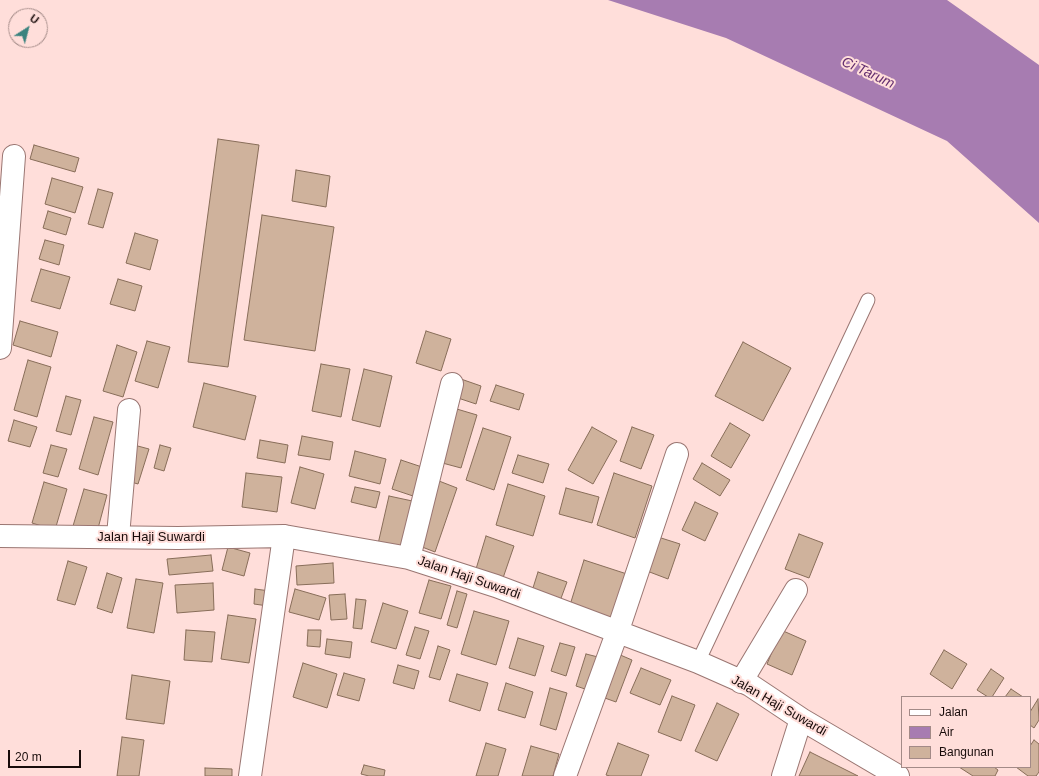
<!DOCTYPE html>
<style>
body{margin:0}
#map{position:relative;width:1039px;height:776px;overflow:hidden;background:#ffdeda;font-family:Arial,sans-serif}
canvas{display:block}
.legend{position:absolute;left:901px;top:696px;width:130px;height:72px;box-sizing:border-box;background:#ffdeda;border:1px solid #a38a87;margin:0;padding:5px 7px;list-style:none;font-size:12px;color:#180b0a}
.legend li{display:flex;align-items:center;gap:8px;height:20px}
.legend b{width:20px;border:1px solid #a38a87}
.north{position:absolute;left:8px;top:8px;width:40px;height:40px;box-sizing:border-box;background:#ffdeda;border:1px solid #a38a87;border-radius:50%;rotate:36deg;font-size:11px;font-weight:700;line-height:16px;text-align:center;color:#180b0a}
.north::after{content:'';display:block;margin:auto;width:14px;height:18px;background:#3b837f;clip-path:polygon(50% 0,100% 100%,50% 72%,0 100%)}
.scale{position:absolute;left:8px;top:750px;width:73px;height:18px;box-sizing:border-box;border:2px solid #180b0a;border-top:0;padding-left:5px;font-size:12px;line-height:14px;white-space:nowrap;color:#180b0a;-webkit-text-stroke:3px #ffdeda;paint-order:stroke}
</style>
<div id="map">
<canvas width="1039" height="776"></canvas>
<ul class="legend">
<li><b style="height:5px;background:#fff"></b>Jalan</li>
<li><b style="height:11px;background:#a77cb1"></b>Air</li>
<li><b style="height:11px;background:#cfb29c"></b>Bangunan</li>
</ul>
<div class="north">U</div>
<div class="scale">20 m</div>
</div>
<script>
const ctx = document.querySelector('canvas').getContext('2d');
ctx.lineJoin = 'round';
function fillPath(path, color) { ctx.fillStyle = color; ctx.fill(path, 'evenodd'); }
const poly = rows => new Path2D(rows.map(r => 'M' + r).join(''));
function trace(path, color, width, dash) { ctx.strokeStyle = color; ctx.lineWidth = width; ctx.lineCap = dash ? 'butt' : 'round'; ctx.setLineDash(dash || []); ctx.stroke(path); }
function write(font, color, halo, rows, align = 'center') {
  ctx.font = font + ' Arial,sans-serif'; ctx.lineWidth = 4; ctx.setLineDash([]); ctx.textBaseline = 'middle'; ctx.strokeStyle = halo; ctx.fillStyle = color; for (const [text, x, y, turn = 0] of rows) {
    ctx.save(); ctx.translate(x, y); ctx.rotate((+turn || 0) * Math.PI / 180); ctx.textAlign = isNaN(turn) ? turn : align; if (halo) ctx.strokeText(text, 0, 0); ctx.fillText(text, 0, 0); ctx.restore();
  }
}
fillPath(poly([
 [608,0,947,0,1039,65,1039,223,947,141,726,38]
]), '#a77cb1');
const building = poly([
 [218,139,259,145,228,367,188,362,218,139],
 [34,145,79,158,75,172,30,159,34,145],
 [296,170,330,176,326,207,292,201,296,170],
 [52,178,83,187,75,213,45,204,52,178],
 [98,189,113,193,103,228,88,224,98,189],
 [48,211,71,218,66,235,43,228,48,211],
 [262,215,334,227,315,351,244,340,262,215],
 [135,233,158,240,150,270,126,263,135,233],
 [45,240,64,245,59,265,39,259,45,240],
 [41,269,70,277,60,309,31,301,41,269],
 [118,279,142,286,135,311,110,304,118,279],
 [20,321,58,332,51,357,13,345,20,321],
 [426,331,451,339,441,371,416,363,426,331],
 [147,341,170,347,158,388,135,381,147,341],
 [743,342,791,368,763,421,715,396,743,342],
 [117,345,137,352,123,397,103,391,117,345],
 [28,360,51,367,37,417,14,410,28,360],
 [321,364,350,369,341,417,312,411,321,364],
 [364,369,392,376,380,427,352,420,364,369],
 [458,378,481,386,476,404,452,396,458,378],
 [204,383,256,396,245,440,193,427,204,383],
 [496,385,524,394,519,410,490,401,496,385],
 [66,396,81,400,71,435,56,431,66,396],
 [450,407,477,415,461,468,435,461,450,407],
 [94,417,113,422,98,475,79,469,94,417],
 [14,420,37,427,30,447,8,441,14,420],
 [730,423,750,435,731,468,711,456,730,423],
 [592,427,617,441,593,484,568,470,592,427],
 [632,427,654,435,641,469,620,461,632,427],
 [483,428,511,437,494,490,466,480,483,428],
 [302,436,333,442,330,460,298,455,302,436],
 [260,440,288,445,285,463,257,458,260,440],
 [51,445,67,449,58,477,43,473,51,445],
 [134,445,149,449,138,484,124,480,134,445],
 [160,445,171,448,164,471,154,468,160,445],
 [355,451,386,459,380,484,349,476,355,451],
 [518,455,549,464,543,483,512,473,518,455],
 [401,460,428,469,419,498,392,489,401,460],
 [702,463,730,480,720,496,693,479,702,463],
 [300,467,324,474,315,509,291,503,300,467],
 [246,473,282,477,277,512,242,507,246,473],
 [614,473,652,486,635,538,597,525,614,473],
 [439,481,457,488,435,552,417,545,439,481],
 [44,482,67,489,55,530,32,523,44,482],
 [508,484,545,496,533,536,496,525,508,484],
 [355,487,380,492,376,508,351,502,355,487],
 [566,488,599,497,592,523,559,514,566,488],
 [84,489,107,495,97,532,73,526,84,489],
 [389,496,417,502,406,550,378,544,389,496],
 [695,502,718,513,705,541,682,530,695,502],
 [799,534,823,543,809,578,785,569,799,534],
 [486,536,514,546,503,578,476,569,486,536],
 [658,537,680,544,668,579,647,571,658,537],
 [228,547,250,553,244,576,222,570,228,547],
 [211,555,213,571,169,575,167,559,211,555],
 [584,560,630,575,615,620,570,605,584,560],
 [68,561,87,567,75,605,57,600,68,561],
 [333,563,334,583,297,585,296,566,333,563],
 [538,572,567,582,560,601,532,591,538,572],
 [107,573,122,578,112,613,97,608,107,573],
 [136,579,163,583,154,633,127,628,136,579],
 [429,580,451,586,441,619,419,613,429,580],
 [213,583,214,610,177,613,175,585,213,583],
 [255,589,270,591,268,606,254,604,255,589],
 [295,589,326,598,319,620,289,612,295,589],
 [457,591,467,594,457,628,447,625,457,591],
 [345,594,347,619,331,620,329,595,345,594],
 [356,599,366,600,362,629,353,628,356,599],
 [383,603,408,611,396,649,371,642,383,603],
 [474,611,509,621,496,665,461,654,474,611],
 [228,615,256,619,249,663,221,659,228,615],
 [415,627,429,631,420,659,406,655,415,627],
 [186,630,215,632,212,662,184,660,186,630],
 [308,630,321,630,320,647,307,646,308,630],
 [781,630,806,641,792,675,767,664,781,630],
 [518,638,544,646,535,676,509,668,518,638],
 [327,639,352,642,350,658,325,654,327,639],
 [560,643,575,647,566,676,551,671,560,643],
 [438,646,450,650,440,680,429,677,438,646],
 [944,650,967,664,952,689,930,674,944,650],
 [586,654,598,657,588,690,576,686,586,654],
 [618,654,632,660,616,702,602,697,618,654],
 [303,663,337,674,327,708,293,697,303,663],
 [398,665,419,671,414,689,393,683,398,665],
 [641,668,671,680,660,705,630,693,641,668],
 [991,669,1004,678,992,697,988,697,977,690,991,669],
 [344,673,365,679,359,701,337,695,344,673],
 [457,674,488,683,480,711,449,701,457,674],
 [132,675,170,681,164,724,126,719,132,675],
 [506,683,533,692,525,718,498,710,506,683],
 [550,688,567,693,556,730,540,725,550,688],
 [1011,689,1023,697,1005,697,1011,689],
 [672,696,695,705,681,741,658,732,672,696],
 [1038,699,1039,720,1034,728,1030,725,1030,712,1038,699],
 [717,703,739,714,717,761,695,751,717,703],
 [122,737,144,740,139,776,117,776,122,737],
 [1034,740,1039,744,1039,772,1036,776,1028,776,1016,767,1030,767,1030,746,1034,740],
 [486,743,506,749,498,776,476,776,486,743],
 [618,743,649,755,641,776,610,776,606,775,618,743],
 [531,746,559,754,553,776,522,776,531,746],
 [810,752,858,776,799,776,810,752],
 [364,765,385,770,384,776,369,776,361,774,364,765],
 [959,767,994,767,998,770,995,776,973,776,959,767],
 [205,768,232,769,232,776,205,776,205,768]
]);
fillPath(building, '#cfb29c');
trace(building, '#886d59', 1);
const lane = poly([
 [698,662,868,300]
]);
const street = poly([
 [0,348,14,156],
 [0,536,178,538,284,536,409,558,496,586,698,662,750,685,801,719,898,776],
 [118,536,129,410],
 [409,558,452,384],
 [741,682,796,590],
 [250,776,284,536],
 [565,776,617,633,677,454],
 [783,776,801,719]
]);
trace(lane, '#9a7672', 15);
trace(street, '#9a7672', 24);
trace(lane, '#fff', 13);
trace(street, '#fff', 22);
write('13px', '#180b0a', '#ffdeda', [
 ["Jalan Haji Suwardi",151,537],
 ["Jalan Haji Suwardi",469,578,19],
 ["Jalan Haji Suwardi",779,706,30]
]);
write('italic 14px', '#632d6f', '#ffdeda', [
 ["Ci Tarum",868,73,25]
]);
</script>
